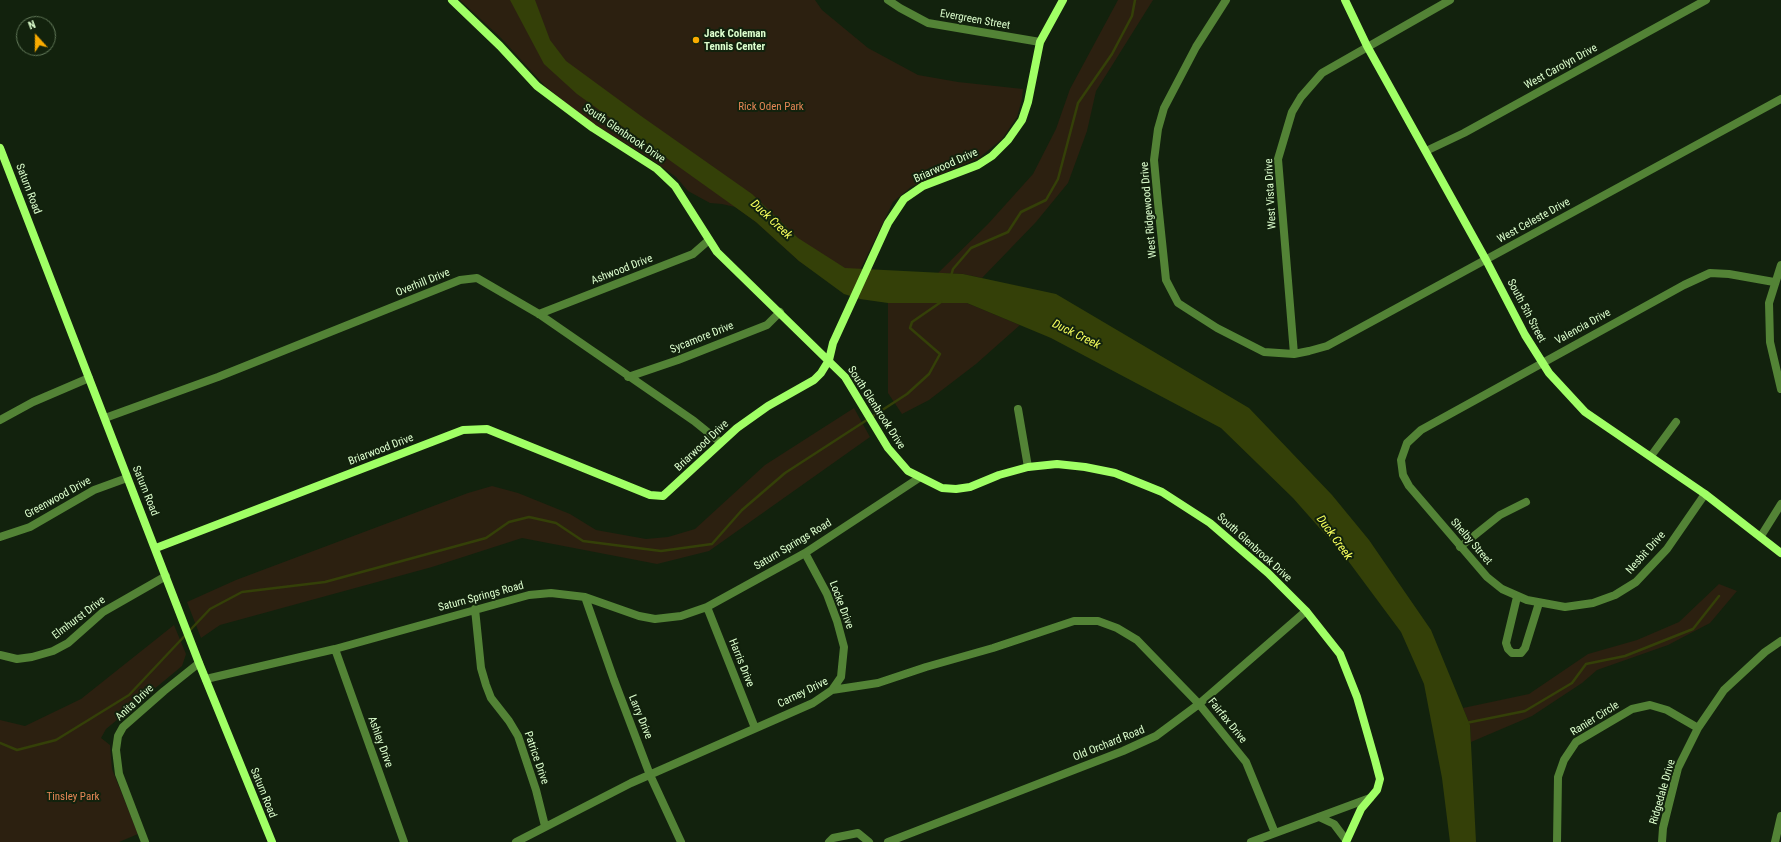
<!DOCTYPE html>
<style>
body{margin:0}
#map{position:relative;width:1781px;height:842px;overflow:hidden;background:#12220d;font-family:"Roboto Condensed",sans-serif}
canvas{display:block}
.north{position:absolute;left:16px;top:16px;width:40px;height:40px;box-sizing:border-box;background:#12220d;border:1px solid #637a5a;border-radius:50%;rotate:339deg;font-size:11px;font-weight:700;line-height:16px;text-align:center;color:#ddffce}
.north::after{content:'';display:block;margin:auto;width:14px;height:18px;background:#f9ab00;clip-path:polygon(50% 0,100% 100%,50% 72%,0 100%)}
</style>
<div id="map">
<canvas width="1781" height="842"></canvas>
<div class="north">N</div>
</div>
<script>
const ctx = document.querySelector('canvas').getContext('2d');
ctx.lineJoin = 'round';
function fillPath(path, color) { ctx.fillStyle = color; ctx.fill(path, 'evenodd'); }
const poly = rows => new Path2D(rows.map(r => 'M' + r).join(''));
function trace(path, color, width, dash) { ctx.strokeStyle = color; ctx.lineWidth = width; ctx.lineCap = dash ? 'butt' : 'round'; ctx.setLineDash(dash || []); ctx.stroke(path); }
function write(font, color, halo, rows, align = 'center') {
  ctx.font = font + ' "Roboto Condensed",sans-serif'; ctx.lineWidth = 4; ctx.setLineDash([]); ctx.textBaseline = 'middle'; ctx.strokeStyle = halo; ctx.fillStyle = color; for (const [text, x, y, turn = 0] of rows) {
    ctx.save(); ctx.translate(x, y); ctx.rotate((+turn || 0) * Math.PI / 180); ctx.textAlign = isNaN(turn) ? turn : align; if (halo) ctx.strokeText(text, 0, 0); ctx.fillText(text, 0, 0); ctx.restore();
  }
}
fillPath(poly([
 [460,0,815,0,822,10,868,48,918,75,958,82,1023,89,1022,99,1017,117,1002,139,979,158,911,187,893,202,848,295,799,261,756,222,735,207,722,204,710,203,688,191,676,177,651,159,590,122,545,86,501,38],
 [1118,0,1153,0,1096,91,1087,131,1068,183,1036,222,982,278,963,274,938,273,988,224,1033,174,1056,129,1070,89],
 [888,303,967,303,1020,325,976,364,929,400,902,414,888,393],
 [854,408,870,437,709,551,657,564,522,538,432,567,220,625,201,638,187,602,236,580,468,493,492,486,518,493,570,514,596,530,646,539,668,537,695,529,765,465],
 [1719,584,1737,591,1710,623,1668,645,1597,670,1582,683,1532,716,1471,742,1470,725,1463,708,1529,694,1588,654,1637,640,1679,622],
 [174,625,186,654,182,666,106,729,101,738,110,745,112,769,138,834,119,842,0,842,0,720,25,726,81,699]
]), '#2c2010');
fillPath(poly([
 [510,0,535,0,550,40,566,61,641,116,752,194,798,238,845,268,963,274,1056,294,1249,408,1332,495,1369,540,1431,630,1470,725,1476,842,1450,842,1442,778,1424,684,1401,632,1346,558,1293,498,1221,428,1051,338,967,303,888,303,860,299,844,294,799,261,756,222,577,94,544,64]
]), '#344008');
trace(poly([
 [951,276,953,269,971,248,1008,232,1021,212,1046,200,1058,179,1078,103,1112,54,1132,16,1135,0],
 [1466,723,1525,711,1572,683,1586,664,1625,656,1693,629,1719,596],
 [0,743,17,750,56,740,129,695,210,609,242,592,325,582,486,538,509,522,529,517,556,523,583,541,661,551,712,544,742,510,785,473,907,394,929,374,940,354,910,328,912,322,941,302]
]), '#344008', 2.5);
trace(poly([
 [888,0,900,8,928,23,1040,42],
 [1226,0,1196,47,1164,108,1158,129,1154,160,1158,203,1166,280,1178,303,1217,328,1264,352,1294,354,1309,351,1327,346,1781,99],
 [1426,151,1464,133,1706,0],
 [1781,265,1769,303,1770,342,1781,389],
 [539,314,693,254,709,240],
 [1294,354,1278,159,1292,112,1301,97,1322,73,1450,0],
 [628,377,678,360,767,325,780,312],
 [1018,409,1028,467],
 [105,418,218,377,460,280,477,278,539,314,694,421,720,442],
 [0,420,33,402,89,378],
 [1651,456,1676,422],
 [1705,494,1667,549,1636,582,1615,595,1593,603,1565,607,1527,600,1502,589,1487,577,1409,486,1403,475,1401,460,1407,443,1421,430,1684,285,1710,273,1729,274,1774,282],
 [1761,536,1781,504],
 [0,537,30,527,94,490,127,478],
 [1460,547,1500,515,1526,502],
 [805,553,827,594,837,621,844,647,841,677,832,690],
 [585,597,614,680,650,775,681,842],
 [1517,597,1506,643,1508,649,1512,653,1521,653,1525,648,1539,603],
 [707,607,755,728],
 [475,609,481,668,486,685,491,698,509,721,518,736,536,790,545,826],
 [335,649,404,842],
 [0,655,17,659,32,657,53,651,68,643,103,612,166,576],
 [206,679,335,649,529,595,551,593,585,597,639,616,655,619,681,616,707,607,805,553,919,478],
 [1319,817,1334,824,1346,840],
 [145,842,119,774,116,750,118,736,123,727,164,691,199,663],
 [516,842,631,783,813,703,832,690,878,683,926,667,993,648,1074,621,1098,621,1117,628,1137,640,1199,704,1246,762,1275,833],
 [829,842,833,838,858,833,869,842],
 [888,842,1123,751,1156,736,1199,704,1306,611],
 [1251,842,1370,798],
 [1557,842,1558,777,1564,760,1576,742,1632,709,1650,705,1667,710,1698,728],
 [1662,842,1663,828,1678,768,1698,728,1724,690,1765,652,1781,641],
 [1775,842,1781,816]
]), '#538336', 8);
trace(poly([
 [452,0,500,46,537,86,593,128,657,169,675,186,717,252,845,377,888,448,908,471,942,488,956,489,970,487,999,475,1028,467,1057,464,1085,467,1115,473,1162,492,1210,523,1268,573,1306,611,1340,654,1357,697,1375,760,1380,779,1377,790,1361,809,1346,842],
 [1345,0,1367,46,1486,260,1525,335,1549,373,1585,412,1705,494,1781,553],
 [0,148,199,663,272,842],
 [156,548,463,430,487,429,650,495,663,496,737,428,768,406,814,380,821,373,829,360,833,343,888,223,904,199,923,186,978,165,992,156,1008,140,1022,120,1028,102,1040,42,1063,0]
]), '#a0ff65', 8);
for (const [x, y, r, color] of [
 [696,40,4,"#f9ab00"]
]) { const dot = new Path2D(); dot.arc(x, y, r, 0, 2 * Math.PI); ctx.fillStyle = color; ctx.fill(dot); trace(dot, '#12220d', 1.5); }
write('11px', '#ddffce', '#12220d', [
 ["Evergreen Street",975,20,10],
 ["West Carolyn Drive",1561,67,-29],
 ["South Glenbrook Drive",624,134,34],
 ["Briarwood Drive",946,166,-24],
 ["Saturn Road",28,189,69],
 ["West Vista Drive",1271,194,-93],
 ["West Ridgewood Drive",1149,210,-95],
 ["West Celeste Drive",1534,221,-29],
 ["Ashwood Drive",622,270,-21],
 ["Overhill Drive",423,283,-22],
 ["South 5th Street",1526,311,62],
 ["Valencia Drive",1583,327,-29],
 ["Sycamore Drive",702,338,-22],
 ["South Glenbrook Drive",876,408,57],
 ["Briarwood Drive",702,446,-43],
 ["Briarwood Drive",381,450,-21],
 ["Saturn Road",145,491,68],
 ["Greenwood Drive",58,498,-29],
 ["Shelby Street",1471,542,49],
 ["Saturn Springs Road",793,545,-31],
 ["South Glenbrook Drive",1254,548,42],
 ["Nesbit Drive",1646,553,-48],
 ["Saturn Springs Road",481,597,-15],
 ["Locke Drive",841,605,69],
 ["Elmhurst Drive",79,618,-37],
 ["Harris Drive",741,663,68],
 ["Carney Drive",803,693,-26],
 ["Anita Drive",135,703,-43],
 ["Larry Drive",640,717,68],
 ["Ranier Circle",1595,719,-32],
 ["Fairfax Drive",1227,721,51],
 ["Ashley Drive",380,742,70],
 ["Old Orchard Road",1109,744,-22],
 ["Patrice Drive",536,758,71],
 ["Ridgedale Drive",1663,792,-74],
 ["Saturn Road",263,793,68]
]);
write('bold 11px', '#ddffce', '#12220d', [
 ["Jack Coleman",704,34],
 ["Tennis Center",704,47]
], 'left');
write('11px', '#e38656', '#12220d', [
 ["Rick Oden Park",771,107],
 ["Tinsley Park",73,797]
]);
write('italic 12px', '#f7ff5c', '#12220d', [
 ["Duck Creek",771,220,43],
 ["Duck Creek",1076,335,26],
 ["Duck Creek",1334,538,54]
]);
</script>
